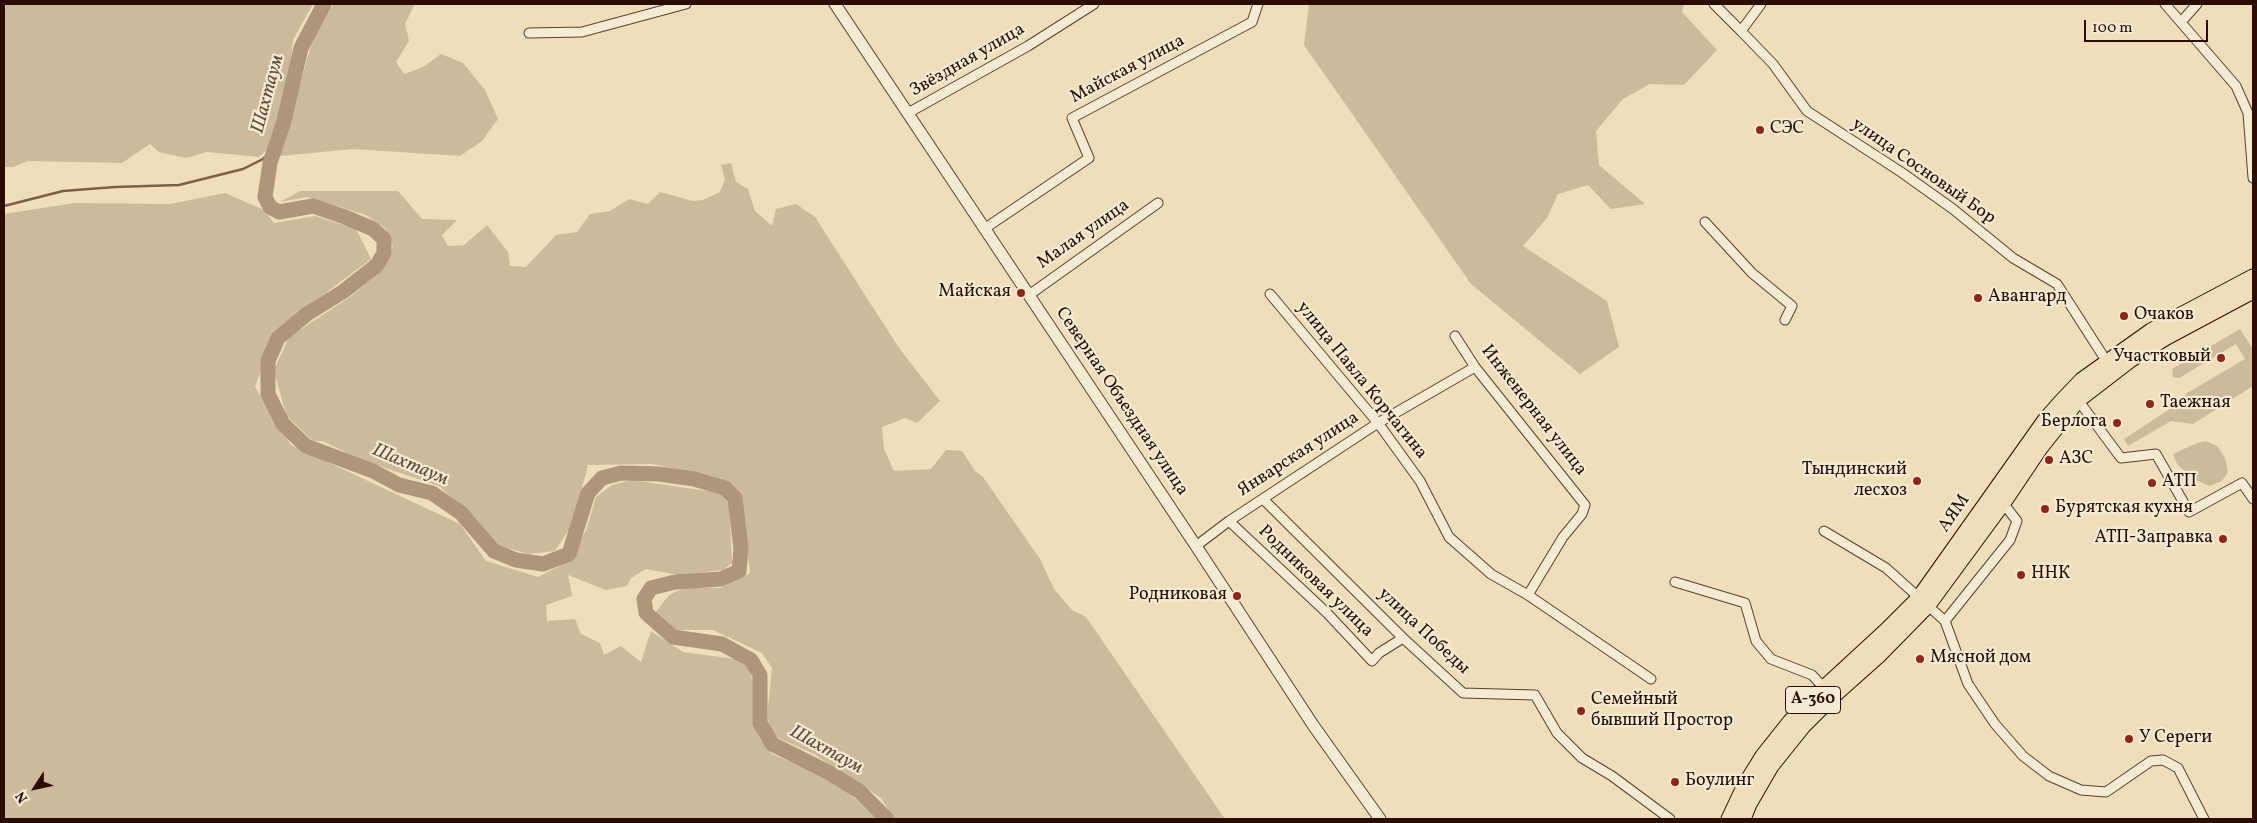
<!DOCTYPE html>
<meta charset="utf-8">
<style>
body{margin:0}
#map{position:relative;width:2257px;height:823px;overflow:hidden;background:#efdeb9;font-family:Vollkorn,serif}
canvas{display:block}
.frame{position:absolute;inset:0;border:5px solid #290d01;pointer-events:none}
.north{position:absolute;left:10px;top:763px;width:50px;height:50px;-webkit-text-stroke:4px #f5ead2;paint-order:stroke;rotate:235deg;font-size:14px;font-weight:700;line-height:20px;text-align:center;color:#290d01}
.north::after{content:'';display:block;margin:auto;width:18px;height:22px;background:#290d01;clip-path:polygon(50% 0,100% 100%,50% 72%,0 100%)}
.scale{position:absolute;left:2084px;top:20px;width:124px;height:22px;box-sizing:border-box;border:2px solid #290d01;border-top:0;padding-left:6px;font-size:15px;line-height:18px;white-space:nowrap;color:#290d01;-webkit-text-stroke:4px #f5ead2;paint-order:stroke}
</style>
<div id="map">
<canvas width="2257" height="823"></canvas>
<div class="frame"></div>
<div class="north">N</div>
<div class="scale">100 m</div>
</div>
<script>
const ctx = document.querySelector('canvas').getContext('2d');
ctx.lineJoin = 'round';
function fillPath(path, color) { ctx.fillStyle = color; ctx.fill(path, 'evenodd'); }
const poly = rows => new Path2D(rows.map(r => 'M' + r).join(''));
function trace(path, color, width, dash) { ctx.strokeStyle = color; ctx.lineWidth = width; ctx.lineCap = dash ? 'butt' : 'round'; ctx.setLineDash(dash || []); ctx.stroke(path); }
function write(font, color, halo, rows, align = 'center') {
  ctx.font = font + ' Vollkorn,serif'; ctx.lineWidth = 4.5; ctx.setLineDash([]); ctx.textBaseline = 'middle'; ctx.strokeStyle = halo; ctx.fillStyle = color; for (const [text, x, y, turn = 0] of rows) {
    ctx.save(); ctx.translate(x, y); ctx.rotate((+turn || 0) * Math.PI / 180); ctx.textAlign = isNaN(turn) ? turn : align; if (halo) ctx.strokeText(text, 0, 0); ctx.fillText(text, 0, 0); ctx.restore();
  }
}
fillPath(poly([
 [4,4,313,4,293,40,287,92,267,150,259,157,207,152,186,158,159,152,150,144,122,163,28,161,13,167,4,167],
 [334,4,415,4,405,24,409,41,396,62,404,74,423,67,441,54,463,63,485,90,498,119,482,141,460,156,353,149,280,156,317,24],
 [1309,4,1684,4,1682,12,1717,50,1684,85,1650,84,1623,99,1596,131,1599,165,1645,204,1611,209,1588,185,1558,194,1547,218,1523,246,1607,301,1619,347,1580,374,1471,284,1304,45],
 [731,163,736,182,748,189,755,211,772,226,776,209,796,204,815,217,899,348,940,401,917,423,905,418,882,427,884,449,894,471,931,469,946,450,962,451,975,471,983,477,1040,559,1054,589,1072,610,1086,617,1225,819,894,819,881,798,814,754,774,736,767,718,772,668,762,653,713,630,674,630,655,613,669,595,686,587,720,588,750,573,741,495,712,476,652,464,588,465,572,525,555,551,529,554,500,546,475,518,439,486,359,459,323,441,313,441,286,415,274,370,289,337,353,295,384,268,393,246,386,229,366,215,307,197,280,202,300,191,398,191,422,219,457,220,442,235,448,246,464,245,487,225,508,252,510,266,526,267,556,235,577,232,590,214,610,211,629,199,648,204,660,192,693,201,703,200,720,192,725,179,721,165],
 [225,193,264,210,274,223,315,216,356,229,371,259,275,331,255,387,291,445,460,524,486,561,538,577,565,563,586,531,596,497,612,485,632,480,721,493,729,502,732,563,723,570,679,575,646,569,631,578,627,586,606,590,568,575,572,596,546,605,547,621,575,619,581,634,600,643,604,655,621,646,641,662,651,631,683,652,735,659,748,667,753,681,753,725,761,741,772,754,837,782,877,819,4,819,4,214,75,203,170,204],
 [2240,329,2253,349,2253,386,2193,424,2171,421,2128,446,2124,439,2182,401,2187,393,2245,359,2236,344,2179,378,2173,377,2172,369],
 [2206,441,2217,446,2225,458,2228,472,2222,481,2210,486,2193,479,2177,464,2173,454,2197,443]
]), '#cdba9a');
trace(poly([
 [4,206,63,191,115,187,179,185,243,169,263,159,275,147]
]), '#78604a', 2.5);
trace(poly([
 [324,4,301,48,284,121,270,163,265,197,270,207,279,212,313,206,345,217,373,229,384,239,384,253,377,265,344,291,307,314,278,338,268,361,268,394,283,424,306,446,373,471,399,485,432,493,461,513,494,551,516,560,543,564,569,554,588,493,602,478,621,473,659,474,694,479,725,488,735,498,741,549,739,571,721,579,675,582,651,588,644,599,646,613,673,637,722,644,751,660,760,675,760,723,772,744,828,772,859,791,887,819]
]), '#ac977a', 15);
const minor = poly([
 [1714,4,1741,31],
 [1761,4,1741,31,1773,64,1807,111,1901,172,1953,209,2013,258,2057,284,2107,362],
 [2165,4,2236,86,2248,113,2253,178],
 [2181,22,2197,4],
 [529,33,582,32,686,4],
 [908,113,1028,46,1094,4],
 [1705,222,1752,273,1792,306,1785,320],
 [984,229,1089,158,1072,118,1252,22,1258,4],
 [1270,294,1378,423,1420,481,1449,537,1491,574,1528,595,1651,679],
 [1029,295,1158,203],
 [1455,336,1475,367,1585,505,1582,514,1563,537,1528,595],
 [2078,400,2121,458,2156,454,2189,512,2242,483,2253,499],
 [1263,499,1403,638,1463,693,1535,695,1557,733,1582,758,1612,776,1670,819],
 [1229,521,1327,613,1372,661,1379,653,1403,638],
 [1824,531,1886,568,1945,621,1968,684,1995,724,2023,756,2049,776,2081,790,2106,792,2151,761,2163,760,2178,768,2204,819],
 [1196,546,1229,521,1378,423,1475,367],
 [1675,582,1745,603,1756,641,1771,659,1812,675,1824,688],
 [1945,621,2010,540,2017,521,2003,503]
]);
const tertiary = poly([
 [835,4,1196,546,1313,725,1380,819]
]);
const trunk = poly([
 [1729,819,1745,785,1763,756,1790,722,1824,688,1887,630,1919,598,2046,419,2061,402,2082,380,2151,331,2253,277],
 [1743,819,1749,804,1771,766,1803,726,1832,697,1878,656,1928,605,2003,503,2040,448,2078,400,2130,360,2165,338,2253,291]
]);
trace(minor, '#5a412f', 11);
trace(tertiary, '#5a412f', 13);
trace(trunk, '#290d01', 17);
trace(minor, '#f5ead2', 9);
trace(tertiary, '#f5ead2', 11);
trace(trunk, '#efdeb9', 15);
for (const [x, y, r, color] of [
 [1760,130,5,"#8f2418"],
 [1021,293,5,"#8f2418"],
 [1978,298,5,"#8f2418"],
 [2124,316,5,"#8f2418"],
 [2221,358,5,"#8f2418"],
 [2150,404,5,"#8f2418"],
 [2117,423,5,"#8f2418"],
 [2049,460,5,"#8f2418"],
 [1917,481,5,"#8f2418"],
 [2152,483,5,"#8f2418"],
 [2045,509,5,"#8f2418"],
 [2223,539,5,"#8f2418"],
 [2021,575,5,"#8f2418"],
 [1237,596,5,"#8f2418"],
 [1920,659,5,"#8f2418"],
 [1581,711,5,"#8f2418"],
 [2129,739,5,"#8f2418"],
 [1675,782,5,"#8f2418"]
]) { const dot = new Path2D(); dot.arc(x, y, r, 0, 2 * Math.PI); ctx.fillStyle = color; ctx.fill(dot); trace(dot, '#f5ead2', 2); }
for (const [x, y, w] of [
 [1813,700,55]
]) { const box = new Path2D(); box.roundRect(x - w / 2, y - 13.5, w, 27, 4); ctx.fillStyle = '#f5ead2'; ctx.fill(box); trace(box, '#290d01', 1); }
write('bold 16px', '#290d01', null, [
 ["А-360",1813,700]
]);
write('18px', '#290d01', '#f5ead2', [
 ["Звёздная улица",968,61,-30],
 ["Майская улица",1128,70,-28],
 ["улица Сосновый Бор",1923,172,35],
 ["Малая улица",1084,235,-35],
 ["улица Павла Корчагина",1361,381,51],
 ["Северная Объездная улица",1121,402,56],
 ["Инженерная улица",1533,411,52],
 ["Январская улица",1299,455,-33],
 ["АЯМ",1955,514,-55],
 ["Родниковая улица",1315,582,44],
 ["улица Победы",1423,632,43]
]);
write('18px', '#290d01', '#f5ead2', [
 ["СЭС",1770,130],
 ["Майская",1011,293,"right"],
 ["Авангард",1988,298],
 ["Очаков",2134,316],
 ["Участковый",2211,358,"right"],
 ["Таежная",2160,404],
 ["Берлога",2107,423,"right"],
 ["АЗС",2059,460],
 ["Тындинский",1907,471,"right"],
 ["лесхоз",1907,492,"right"],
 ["АТП",2162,483],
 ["Бурятская кухня",2055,509],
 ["АТП-Заправка",2213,539,"right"],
 ["ННК",2031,575],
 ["Родниковая",1227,596,"right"],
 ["Мясной дом",1930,659],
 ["Семейный",1591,701],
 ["бывший Простор",1591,722],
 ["У Сереги",2139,739],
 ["Боулинг",1685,782]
], 'left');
write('italic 19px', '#644b37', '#f5ead2', [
 ["Шахтаум",269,94,-75],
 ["Шахтаум",410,466,23],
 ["Шахтаум",826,751,29]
]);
</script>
